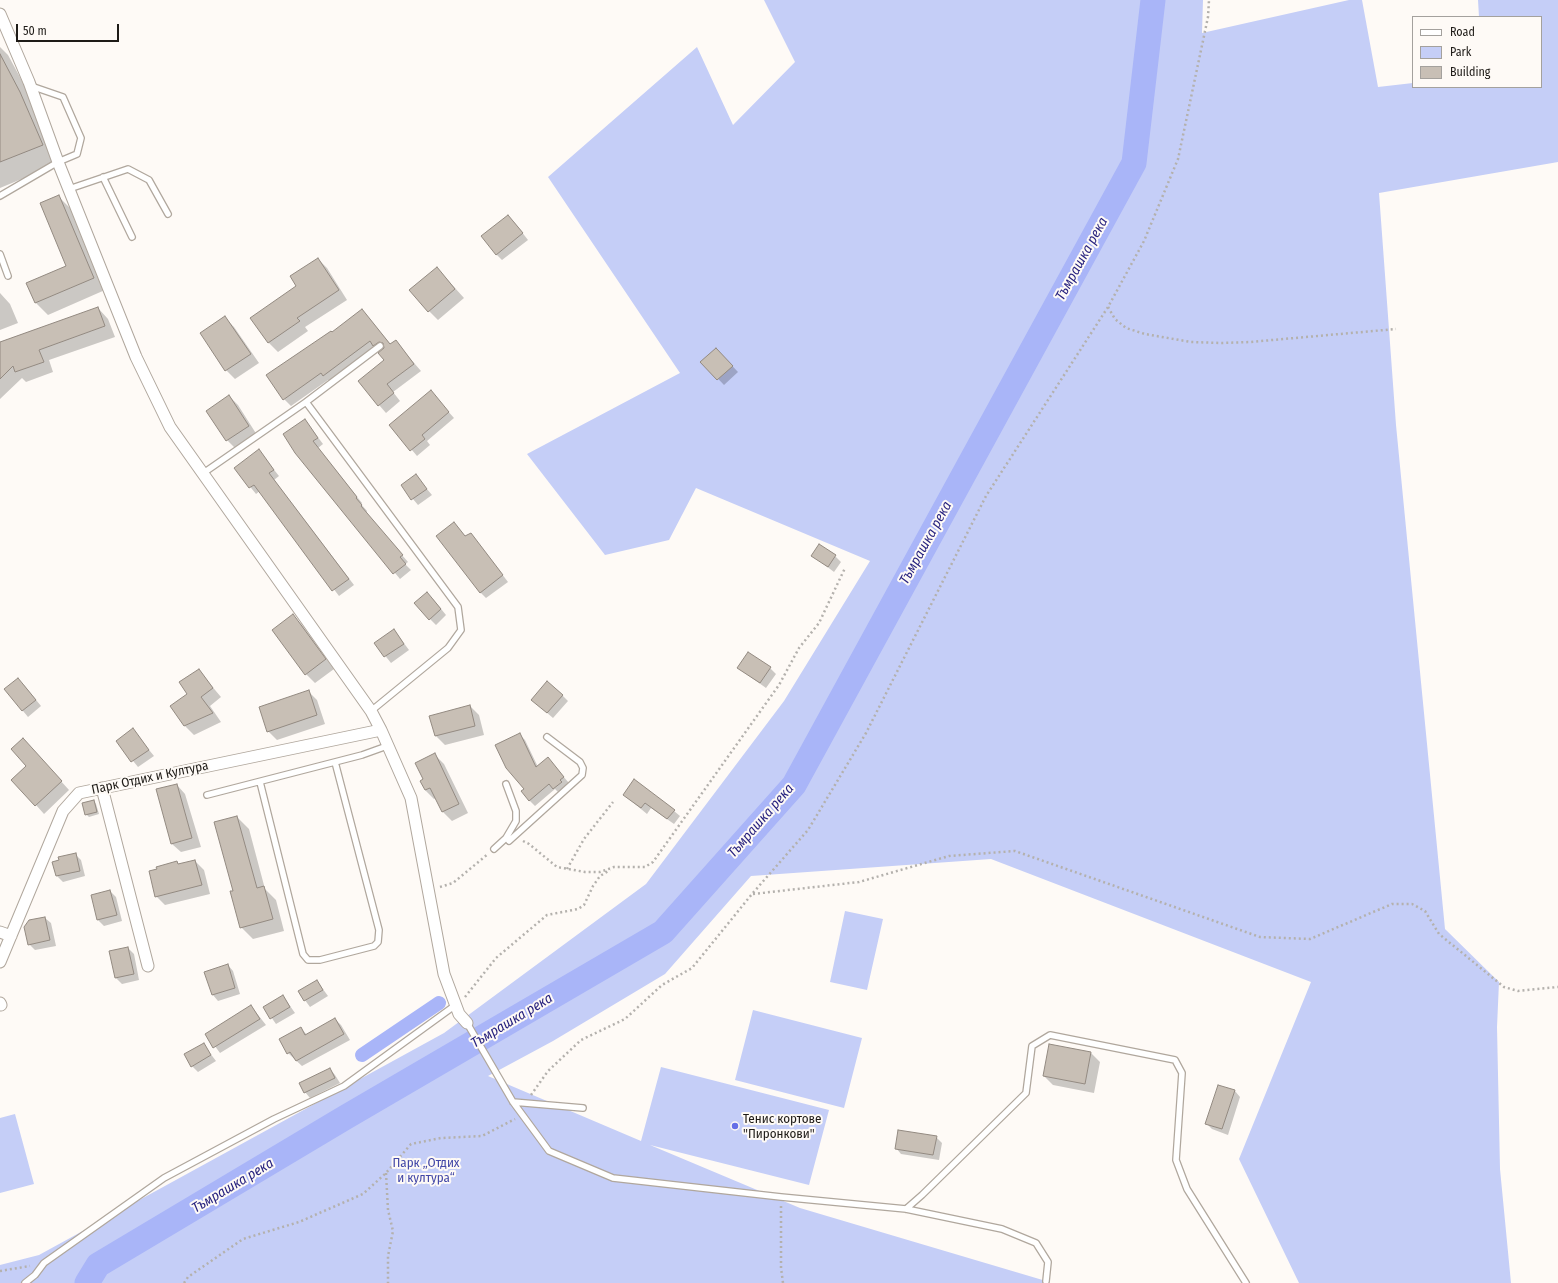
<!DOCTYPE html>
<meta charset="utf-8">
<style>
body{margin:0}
#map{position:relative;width:1558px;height:1283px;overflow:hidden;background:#fefaf6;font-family:"Fira Sans Condensed",sans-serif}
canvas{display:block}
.legend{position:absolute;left:1412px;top:16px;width:130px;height:72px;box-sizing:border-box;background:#fefaf6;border:1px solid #a4a19d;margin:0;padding:5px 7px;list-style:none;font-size:12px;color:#1e1b17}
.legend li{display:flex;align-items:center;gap:8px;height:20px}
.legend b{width:20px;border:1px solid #a4a19d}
.scale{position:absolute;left:16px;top:24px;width:103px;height:18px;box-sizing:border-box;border:2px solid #1e1b17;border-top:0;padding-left:5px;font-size:12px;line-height:14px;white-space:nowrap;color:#1e1b17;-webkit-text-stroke:3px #fefaf6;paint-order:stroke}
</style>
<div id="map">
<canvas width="1558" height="1283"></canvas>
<ul class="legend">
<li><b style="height:5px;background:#fff"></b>Road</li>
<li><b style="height:11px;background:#c5cef7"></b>Park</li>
<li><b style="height:11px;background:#c8bfb5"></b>Building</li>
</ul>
<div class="scale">50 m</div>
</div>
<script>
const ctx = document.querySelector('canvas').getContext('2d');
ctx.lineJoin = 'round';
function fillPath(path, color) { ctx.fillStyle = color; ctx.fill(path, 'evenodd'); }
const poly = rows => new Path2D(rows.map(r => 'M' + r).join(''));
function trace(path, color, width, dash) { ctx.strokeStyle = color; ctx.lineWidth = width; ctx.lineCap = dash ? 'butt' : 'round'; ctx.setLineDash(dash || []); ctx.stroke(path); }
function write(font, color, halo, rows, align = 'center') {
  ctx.font = font + ' "Fira Sans Condensed",sans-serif'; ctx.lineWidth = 4; ctx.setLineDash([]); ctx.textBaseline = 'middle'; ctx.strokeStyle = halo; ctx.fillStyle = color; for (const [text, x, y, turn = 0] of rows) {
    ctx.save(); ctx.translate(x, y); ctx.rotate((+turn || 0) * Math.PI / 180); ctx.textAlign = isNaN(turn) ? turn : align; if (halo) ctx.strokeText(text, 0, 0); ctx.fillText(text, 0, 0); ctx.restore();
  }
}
fillPath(poly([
 [764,0,1203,0,1202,33,1349,0,1362,0,1378,87,1413,83,1413,87,1541,87,1541,17,1479,17,1478,0,1558,0,1558,162,1379,193,1396,425,1445,929,1499,982,1497,1027,1500,1169,1511,1283,1299,1283,1239,1159,1311,982,991,859,751,876,665,974,553,1041,488,1076,641,1141,661,1067,829,1110,809,1185,650,1145,800,1208,1046,1281,1045,1283,0,1283,0,1265,39,1255,444,1033,646,884,784,701,870,561,696,488,669,540,605,555,527,454,680,373,548,177,697,47,733,125,795,62],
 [845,911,883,919,867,990,830,982],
 [753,1010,862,1038,844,1108,735,1080],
 [15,1114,34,1184,0,1193,0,1118]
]), '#c5cef7');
fillPath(poly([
 [0,47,8,55,35,105,60,163,0,188],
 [59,197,71,209,105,290,48,315,36,303,27,283,68,266],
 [514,222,528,240,502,260,496,254],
 [318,259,327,268,347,300,305,327,308,331,278,352,269,343,252,318,297,286],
 [437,268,464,298,438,320,429,311],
 [0,293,10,304,18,323,0,330],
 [98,308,108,319,115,337,49,360,53,372,26,382,22,378,0,399,0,342],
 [362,310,391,345,395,341,421,371,393,392,400,401,386,413,379,405,386,361,377,348,331,382,328,380,291,406,284,399,332,333],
 [225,318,234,327,259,363,235,379,226,370],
 [722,355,738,372,724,385,702,362],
 [431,392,454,418,427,441,430,445,417,456,391,425],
 [229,396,238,405,257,435,236,449,227,440],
 [305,420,323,444,318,448,362,503,361,504,367,511,366,513,408,562,405,564,411,570,400,579,296,453],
 [259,451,279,476,274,480,354,585,339,596,260,491,256,494,235,468],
 [416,476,432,495,418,505,402,486],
 [454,523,466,537,471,534,476,540,508,582,486,598,480,592],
 [813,556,835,556,841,562,834,572],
 [433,599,446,615,436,625,430,619],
 [293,616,302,625,334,669,315,683,306,674],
 [394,630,409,650,391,663,375,643],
 [738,668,770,668,776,674,766,688],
 [199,671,221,697,210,706,221,722,194,735,185,726,172,706,188,695],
 [24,685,41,706,28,717,5,689],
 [308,691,317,700,325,724,277,740,268,731],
 [562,695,568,701,553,718,532,700],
 [470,706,479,715,484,735,445,745,436,736,431,717],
 [133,730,154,756,138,767,117,741],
 [520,735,525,740,538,767,548,759,569,783,565,786,567,789,560,794,555,789,535,806,529,800,525,789],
 [31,748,69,790,44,814,36,805,28,766],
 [435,755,444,764,468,813,452,821,443,812,436,798,434,799,425,790,425,780],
 [177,785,185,794,201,847,181,852,172,844],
 [624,795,674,811,680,816,674,824,651,808,647,814],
 [94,801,96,804,99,814,89,817,86,814],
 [237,817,249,829,265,889,276,900,284,931,253,939,241,927,234,891],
 [75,854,81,860,85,876,63,882,57,876],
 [195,861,204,870,210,894,165,905,156,896,176,862,179,865],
 [110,891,116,897,122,921,104,926,98,920,92,896],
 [45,918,51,923,56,946,35,950,29,944],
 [128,948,134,954,139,980,122,984,116,978],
 [228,965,233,971,240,994,218,1001,213,995,206,972],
 [317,981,328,996,310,1007,299,992],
 [283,996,295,1013,276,1024,264,1007],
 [251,1006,266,1025,220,1053,206,1034],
 [335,1019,341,1025,350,1040,302,1066,288,1053,301,1028,307,1035],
 [203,1044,216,1061,198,1072,192,1066],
 [1050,1046,1091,1053,1100,1062,1094,1093,1053,1085,1044,1076],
 [330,1069,335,1075,340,1083,310,1098,305,1092],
 [1219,1086,1235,1091,1240,1097,1228,1135,1212,1129,1206,1123],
 [936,1137,942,1143,939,1160,901,1154,896,1148]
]), '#0003');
trace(poly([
 [362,1055,439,1003]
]), '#a9b5f8', 14);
trace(poly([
 [87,1283,98,1265,346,1117,663,932,794,785,1134,163,1153,0]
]), '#a9b5f8', 25);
const building = poly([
 [0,54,20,92,43,145,0,162,0,54],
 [59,195,94,278,35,303,26,283,66,266,40,203,59,195],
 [508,215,523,233,496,255,481,236,508,215],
 [318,258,339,290,297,318,300,321,268,343,250,318,296,286,290,276,318,258],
 [437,267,455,289,428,312,409,290,437,267],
 [98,307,105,326,39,350,44,362,15,372,13,366,0,379,0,342,98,307],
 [362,309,390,344,396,340,414,364,387,384,394,393,378,406,358,381,384,360,378,353,384,348,383,343,379,342,373,346,370,341,323,376,321,373,283,400,266,375,331,331,332,332,362,309],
 [225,316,251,354,225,371,200,333,225,316],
 [716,348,733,366,717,380,700,362,716,348],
 [431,390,449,412,422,435,425,439,410,451,389,425,431,390],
 [229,395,249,426,226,441,206,411,229,395],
 [305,419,318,438,313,441,357,497,356,498,362,505,361,506,403,555,400,557,406,564,393,574,295,453,283,434,305,419],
 [259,449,274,470,269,473,349,579,332,591,254,485,249,488,234,468,259,449],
 [416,474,427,489,411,500,401,485,416,474],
 [454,522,465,536,471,533,503,575,480,593,436,536,454,522],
 [819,544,836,555,828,567,811,556,819,544],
 [427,592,441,609,429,620,414,603,427,592],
 [293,614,326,659,305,675,272,630,293,614],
 [394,629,404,644,384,657,374,643,394,629],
 [748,652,771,667,760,683,737,668,748,652],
 [199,669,213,688,201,697,213,713,184,726,170,706,187,694,179,682,199,669],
 [18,678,36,700,22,711,4,689,18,678],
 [547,681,563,695,547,713,531,700,547,681],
 [309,690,317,715,267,732,259,707,309,690],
 [470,705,475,726,435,736,429,716,470,705],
 [133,728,149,750,131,762,116,741,133,728],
 [520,733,536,767,548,757,564,777,560,780,562,782,553,789,549,784,529,801,521,791,524,789,506,768,495,745,520,733],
 [23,738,62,781,35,806,11,780,26,766,11,749,23,738],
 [435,753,459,804,442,812,430,788,425,790,420,781,423,779,415,763,435,753],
 [634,779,675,810,667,819,645,803,641,808,623,795,634,779],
 [177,784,192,838,171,844,156,789,177,784],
 [94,800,97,812,85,815,82,803,94,800],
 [237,816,257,888,264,886,273,919,240,928,230,891,233,891,214,822,237,816],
 [76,853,80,871,56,876,52,862,59,860,58,857,76,853],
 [195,860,202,885,155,897,149,871,157,869,156,867,177,861,178,864,195,860],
 [110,890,117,915,97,920,91,895,110,890],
 [45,917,50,940,28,945,24,927,29,920,45,917],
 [128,947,134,974,115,978,109,951,128,947],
 [228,964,235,988,212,995,204,972,228,964],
 [317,980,323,990,304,1001,298,991,317,980],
 [283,995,290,1007,270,1019,263,1007,283,995],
 [251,1005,260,1019,213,1048,205,1034,251,1005],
 [335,1018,344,1034,296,1061,290,1052,287,1054,279,1039,301,1027,305,1035,335,1018],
 [204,1043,211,1055,191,1067,184,1054,204,1043],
 [1049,1044,1091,1052,1085,1084,1043,1076,1049,1044],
 [330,1068,335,1078,304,1093,299,1083,330,1068],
 [1218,1085,1235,1090,1222,1129,1205,1124,1218,1085],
 [898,1130,937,1136,933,1155,895,1149,898,1130]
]);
fillPath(building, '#c8bfb5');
trace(building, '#938a81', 1);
const service = poly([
 [103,177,132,237],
 [69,189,128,169,149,180,168,214],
 [0,196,58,162,77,154,81,138,63,97,31,86],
 [0,254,8,276],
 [306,402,380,346],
 [202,474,306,402,458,607,461,630,448,648,371,711],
 [260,782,303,954,308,960,320,960,374,946,378,942,379,930,335,762],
 [207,795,362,755,387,746],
 [509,841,582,775,583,768,580,762,547,737],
 [494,849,506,838,516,821,516,811,506,784],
 [467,1023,513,1102,549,1151,613,1178,781,1197,906,1209,1002,1229,1036,1243,1048,1262,1046,1281],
 [513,1102,583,1108],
 [906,1209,922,1195,1026,1093,1032,1046,1050,1035,1175,1060,1182,1073,1176,1160,1187,1189,1246,1283],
 [25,1283,35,1275,44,1263,164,1178,274,1119,344,1086,457,1004]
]);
const minor = poly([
 [0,14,29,82,58,162,136,357,170,427,371,711,381,730,411,798,444,974,459,1014,467,1023],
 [102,788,148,966],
 [0,932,11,936],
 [0,962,63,811,79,793,381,730],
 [0,1003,1,1005]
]);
trace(service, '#b0a79d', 8);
trace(minor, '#b0a79d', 13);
trace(poly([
 [1108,307,1115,319,1126,328,1145,334,1191,342,1222,343,1250,342,1396,329],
 [523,841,529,844,557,867,585,872,600,872,614,867,645,867,653,862,779,685,799,648,819,623,845,568],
 [567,869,584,839,613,802],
 [440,887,453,883,488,854],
 [753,894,859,882,949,856,1015,851,1260,937,1310,939,1392,904,1412,904,1425,911,1439,934,1504,987,1518,991,1558,987],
 [465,997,496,958,547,915,578,909,584,905,593,886,600,876,610,870],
 [531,1095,548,1071,581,1040,625,1019,662,985,692,968,752,894,808,830,866,733,986,496,1108,307,1144,241,1178,159,1208,17,1209,0],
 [386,1173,388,1210,393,1231,388,1256,388,1283],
 [781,1206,781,1268,783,1283],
 [0,1271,30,1266],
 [184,1283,188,1277,243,1239,299,1222,363,1194,386,1173,411,1144,441,1138,482,1136,515,1119]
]), '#b4b1ad', 2.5, [2, 3]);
trace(service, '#fff', 5.5);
trace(minor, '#fff', 11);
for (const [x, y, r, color] of [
 [735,1126,4,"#656fe7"]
]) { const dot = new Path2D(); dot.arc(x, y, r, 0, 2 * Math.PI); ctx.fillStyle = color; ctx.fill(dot); trace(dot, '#fefaf6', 1.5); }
write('13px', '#1e1b17', '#fefaf6', [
 ["Парк Отдих и Култура",150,778,-12]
]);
write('13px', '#1e1b17', '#fefaf6', [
 ["Тенис кортове",743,1119],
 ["\"Пиронкови\"",743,1134]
], 'left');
write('13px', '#4247a7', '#fefaf6', [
 ["Парк „Отдих",426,1163],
 ["и култура“",426,1178]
]);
write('italic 14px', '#241f7d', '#fefaf6', [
 ["Тъмрашка река",1082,259,-61],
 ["Тъмрашка река",926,543,-61],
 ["Тъмрашка река",761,821,-49],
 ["Тъмрашка река",512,1021,-31],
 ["Тъмрашка река",233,1186,-31]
]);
</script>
